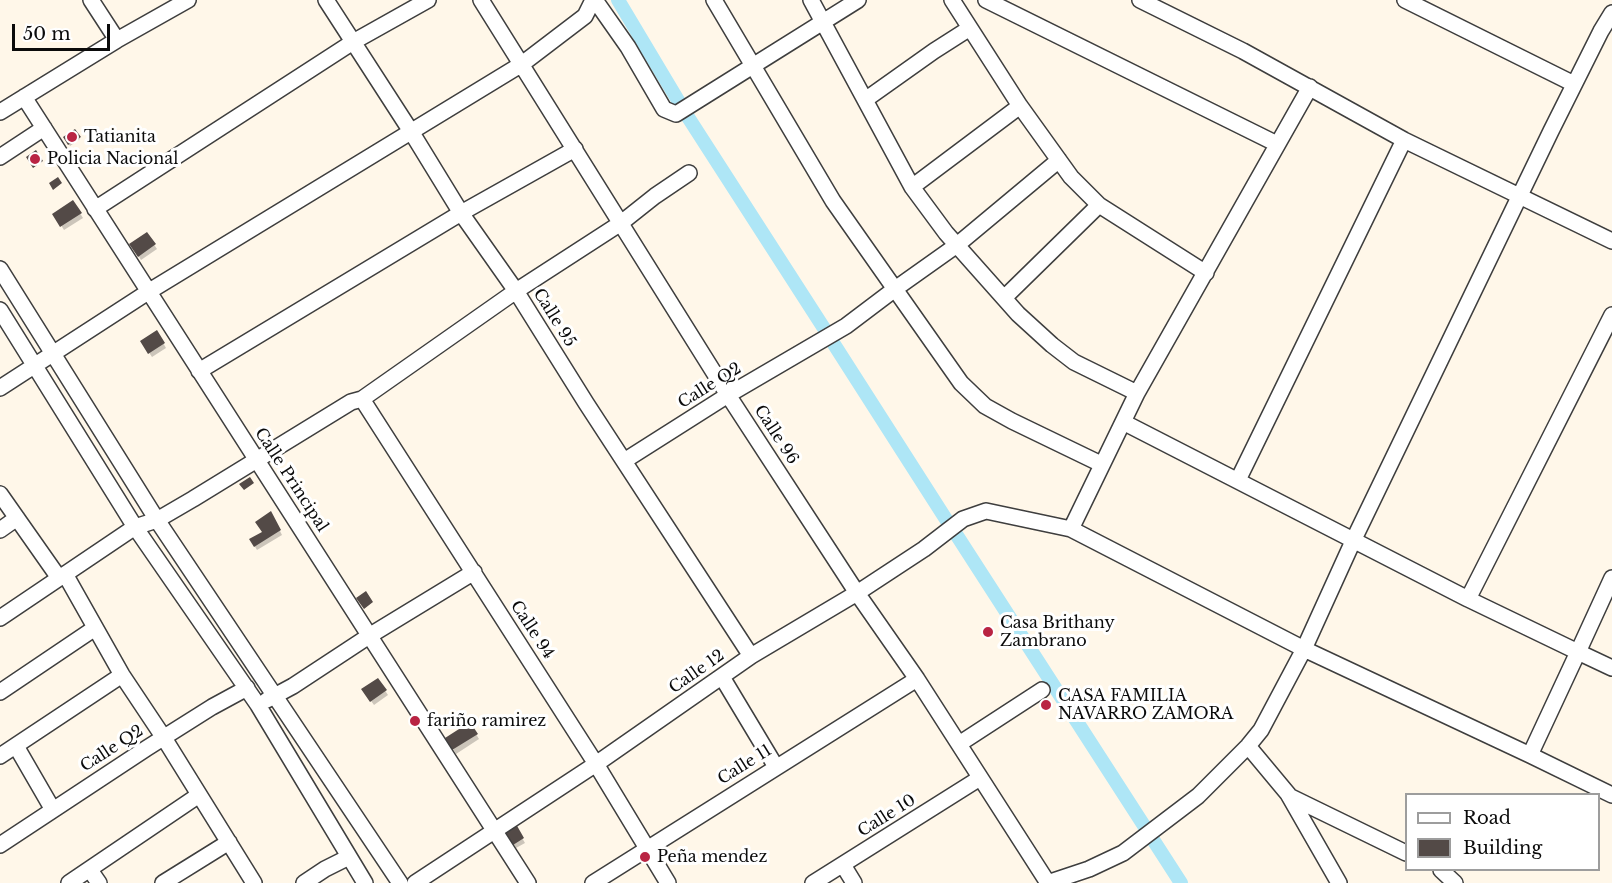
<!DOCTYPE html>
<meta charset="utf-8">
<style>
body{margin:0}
#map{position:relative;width:1612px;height:883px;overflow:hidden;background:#fff7e9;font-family:"Libre Baskerville",serif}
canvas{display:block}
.legend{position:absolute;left:1405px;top:793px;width:195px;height:78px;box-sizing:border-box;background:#fff;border:2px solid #9d9d9d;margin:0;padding:8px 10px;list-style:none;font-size:18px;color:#0b0b0b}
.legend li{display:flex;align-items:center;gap:12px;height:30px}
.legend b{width:30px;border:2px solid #9d9d9d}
.scale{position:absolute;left:12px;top:24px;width:98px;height:27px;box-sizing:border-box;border:3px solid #0b0b0b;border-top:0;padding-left:8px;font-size:18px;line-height:21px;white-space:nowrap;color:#0b0b0b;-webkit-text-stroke:4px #fff;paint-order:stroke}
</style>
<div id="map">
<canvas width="1612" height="883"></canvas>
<ul class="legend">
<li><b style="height:8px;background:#fff"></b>Road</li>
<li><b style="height:16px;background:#534a47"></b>Building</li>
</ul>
<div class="scale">50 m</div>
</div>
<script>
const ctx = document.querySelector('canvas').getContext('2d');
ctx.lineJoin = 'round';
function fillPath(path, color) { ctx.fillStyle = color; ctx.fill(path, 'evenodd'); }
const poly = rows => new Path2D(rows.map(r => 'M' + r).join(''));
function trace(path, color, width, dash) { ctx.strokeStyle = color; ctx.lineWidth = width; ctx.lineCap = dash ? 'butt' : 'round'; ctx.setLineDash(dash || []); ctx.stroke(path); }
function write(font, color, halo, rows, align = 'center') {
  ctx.font = font + ' "Libre Baskerville",serif'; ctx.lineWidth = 6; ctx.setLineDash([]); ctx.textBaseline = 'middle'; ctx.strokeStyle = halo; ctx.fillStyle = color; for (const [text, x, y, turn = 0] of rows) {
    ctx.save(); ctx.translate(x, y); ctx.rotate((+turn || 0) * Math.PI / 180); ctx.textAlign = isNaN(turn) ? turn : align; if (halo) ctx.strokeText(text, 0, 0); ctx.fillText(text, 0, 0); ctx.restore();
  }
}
fillPath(poly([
 [75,131,80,139,70,146,65,138],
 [73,202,83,218,64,230,54,214],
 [147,234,157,249,141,260,131,244],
 [157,332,166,348,152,357,142,342],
 [271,513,282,535,257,550,251,540,264,533],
 [378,680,388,695,374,705,363,690],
 [470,724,479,739,456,754,447,738],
 [515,826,525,843,516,848,506,832]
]), '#0003');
trace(poly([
 [618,0,679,102],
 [686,114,827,333],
 [830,338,949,524],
 [954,531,1181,883]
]), '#aee6f6', 14);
fillPath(poly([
 [75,129,81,137,68,145,63,137],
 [36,150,43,161,33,168,26,157],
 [58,177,62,183,53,190,49,183],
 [73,200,82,213,60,227,52,214],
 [147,232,156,244,138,257,129,244],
 [157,330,165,343,148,354,140,341],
 [250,477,254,483,244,490,239,484],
 [271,511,281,530,254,547,249,539,262,532,255,522],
 [366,591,373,602,364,609,356,598],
 [378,678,387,690,370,702,361,689],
 [470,722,478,734,452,750,445,738],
 [516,824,524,838,513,845,504,831]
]), '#534a47');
const minor = poly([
 [91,0,117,40],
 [326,0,412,133,461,213,516,291,586,403,751,656],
 [481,0,728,395,857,593,917,679,1048,883],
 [595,0,628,47,664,109,676,114,858,0],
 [714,0,833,201,961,383,985,406,1012,421,1101,464],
 [811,0,912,187,946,233,1018,314,1052,345,1074,362,1137,393],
 [952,0,1020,106,1071,177,1099,205,1206,273],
 [986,0,1277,144],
 [1140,0,1243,51,1404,140,1612,241],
 [1405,0,1574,84],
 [24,97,528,883],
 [865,100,934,51,970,28],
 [0,112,117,40,188,0],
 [0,157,44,128],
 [912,187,1020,106],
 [95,209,353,42,428,0],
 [0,269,157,520,400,883],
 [1004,298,1099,205],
 [0,310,135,527,258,705,365,883],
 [199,371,461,213,575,149],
 [0,388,148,292,522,64,585,16,593,0],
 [362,399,596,764,668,883],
 [1123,422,1468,599,1578,652,1612,578],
 [624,461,728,395,846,326,895,289,957,245,1059,160],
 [1238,480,1404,140],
 [0,494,59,578],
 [1071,529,1137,393,1310,87],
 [0,530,17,518],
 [65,574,122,675,164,738,254,883],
 [1468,599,1612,315],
 [0,618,135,527,157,520,193,499,351,402,362,399,516,291,621,223,655,196,689,173],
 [722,677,776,767],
 [0,692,95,628],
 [267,700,293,686,369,636,474,572],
 [959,744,1042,690],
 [16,746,53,810],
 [1248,746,1288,794,1339,883],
 [1530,755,1578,652,1612,668],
 [0,756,122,675],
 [1289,796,1406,853],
 [0,845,147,748,212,707,247,688],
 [843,865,854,883],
 [90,870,99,883],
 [1441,870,1455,883],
 [69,883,199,795],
 [163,883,229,842],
 [304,883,325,869,349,857],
 [415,883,596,764,751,656,857,593,924,549,963,519,986,511,1071,529,1304,649,1530,755,1612,795],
 [593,883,917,679],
 [813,883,980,778],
 [1047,883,1089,869,1123,853,1198,796,1248,746,1261,730,1304,649,1354,539,1551,131,1601,31,1612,13]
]);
trace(minor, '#3e3e3e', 18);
trace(minor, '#fff', 15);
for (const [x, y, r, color] of [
 [72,137,6,"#b92443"],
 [35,159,6,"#b92443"],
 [988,632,6,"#b92443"],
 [1046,705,6,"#b92443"],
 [415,721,6,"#b92443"],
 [645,857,6,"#b92443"]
]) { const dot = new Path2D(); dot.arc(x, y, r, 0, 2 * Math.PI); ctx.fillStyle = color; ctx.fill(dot); trace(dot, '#fff', 2); }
write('16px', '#0b0b0b', '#fff', [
 ["Tatianita",84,137],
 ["Policia Nacional",47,159],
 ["Casa Brithany",1000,623],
 ["Zambrano",1000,641],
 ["CASA FAMILIA",1058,696],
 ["NAVARRO ZAMORA",1058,714],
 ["fariño ramirez",427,721],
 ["Peña mendez",657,857]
], 'left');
write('16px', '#0b0b0b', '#fff', [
 ["Calle 95",554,318,58],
 ["Calle Q2",710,386,-32],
 ["Calle 96",776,435,57],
 ["Calle Principal",291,480,57],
 ["Calle 94",532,630,57],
 ["Calle 12",697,672,-35],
 ["Calle Q2",112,749,-33],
 ["Calle 11",745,765,-32],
 ["Calle 10",887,816,-32]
]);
</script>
